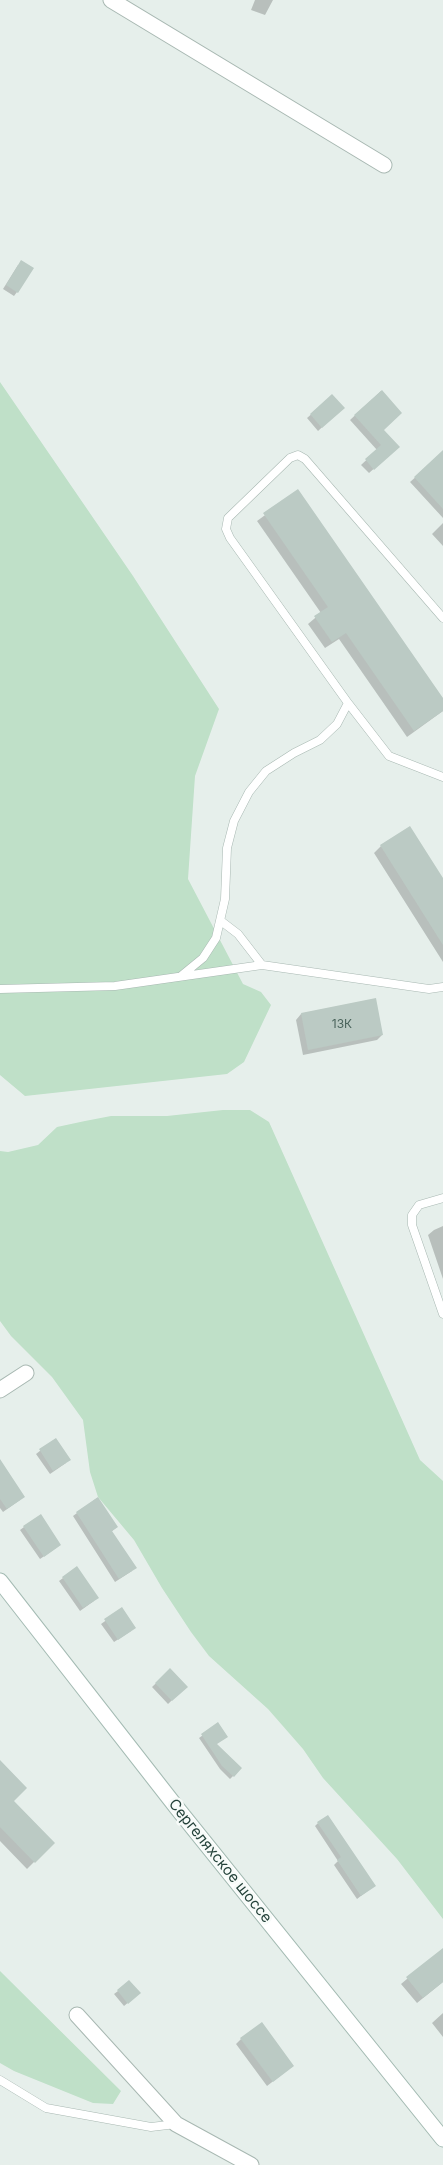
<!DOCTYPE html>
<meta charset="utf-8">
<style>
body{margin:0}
canvas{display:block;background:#e6efeb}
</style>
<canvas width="443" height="2165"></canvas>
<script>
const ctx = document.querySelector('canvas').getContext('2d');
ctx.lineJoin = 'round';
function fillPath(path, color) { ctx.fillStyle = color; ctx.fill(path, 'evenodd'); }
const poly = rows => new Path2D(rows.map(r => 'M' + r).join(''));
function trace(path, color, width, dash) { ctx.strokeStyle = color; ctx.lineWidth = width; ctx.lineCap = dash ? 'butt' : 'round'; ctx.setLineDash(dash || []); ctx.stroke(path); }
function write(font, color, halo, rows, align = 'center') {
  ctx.font = font + ' Inter,sans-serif'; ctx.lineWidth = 5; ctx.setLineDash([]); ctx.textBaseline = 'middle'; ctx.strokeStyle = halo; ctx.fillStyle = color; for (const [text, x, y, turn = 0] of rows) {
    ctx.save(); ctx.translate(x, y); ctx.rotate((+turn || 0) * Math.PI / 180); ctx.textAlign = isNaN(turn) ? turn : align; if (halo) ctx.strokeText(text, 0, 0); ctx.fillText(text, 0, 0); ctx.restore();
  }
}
fillPath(poly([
 [0,382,133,576,219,709,195,776,188,879,243,984,261,992,271,1005,244,1062,227,1074,25,1096,0,1075],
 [223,1110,250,1110,269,1122,420,1460,443,1481,443,1919,397,1859,323,1778,303,1749,268,1709,209,1656,191,1632,162,1588,134,1540,98,1497,90,1472,83,1420,52,1377,11,1336,0,1321,0,1151,8,1152,38,1145,57,1127,85,1121,111,1116,167,1116],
 [0,1971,121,2091,113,2104,93,2103,14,2071,0,2063]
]), '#bfe0c8');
fillPath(poly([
 [255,0,273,0,265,15,251,10],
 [18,265,17,292,14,296,3,289],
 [381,391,383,430,393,452,369,473,361,465,377,450,350,420],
 [332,396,343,408,318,431,307,418],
 [443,453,443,518,410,482],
 [298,491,443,700,443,711,407,737,339,639,325,648,308,624,321,613,257,521],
 [443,523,443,546,432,534],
 [381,846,443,881,443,962,374,853],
 [301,1014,382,1035,377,1040,303,1055,296,1020],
 [443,1226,443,1279,428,1235,434,1230],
 [55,1439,66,1463,50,1474,36,1454],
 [0,1467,20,1500,3,1512,0,1508],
 [97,1498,117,1527,111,1532,132,1571,115,1582,73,1516],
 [24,1527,56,1548,40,1559,20,1530],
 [63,1578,94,1601,80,1611,59,1581],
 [122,1609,131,1631,114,1642,101,1624],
 [170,1670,186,1687,168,1704,152,1687],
 [218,1724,216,1744,241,1768,230,1779,220,1769,199,1738],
 [0,1762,13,1801,53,1843,27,1869,0,1841],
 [318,1823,374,1886,357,1899,334,1865,338,1861,315,1826],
 [439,1952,443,1957,443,1982,417,2003,401,1984],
 [118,1991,136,1996,124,2006,114,1994],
 [443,2013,443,2037,432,2023],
 [241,2039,293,2066,267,2086,236,2044]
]), '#0003');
fillPath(poly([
 [21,260,34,268,18,293,6,285],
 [382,390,402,413,384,430,400,447,374,470,365,459,381,445,354,415],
 [332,394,345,408,322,428,310,414],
 [443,450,443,509,414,477],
 [298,489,443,698,443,711,414,731,346,633,332,642,314,616,328,607,263,513],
 [410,826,443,878,443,945,380,845],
 [376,998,383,1035,308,1050,301,1013],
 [56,1438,71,1460,53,1471,39,1449],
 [0,1459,25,1497,7,1509,0,1499],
 [98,1497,118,1527,112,1531,137,1568,119,1579,76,1512],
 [41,1514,61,1545,44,1557,23,1526],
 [77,1566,99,1598,83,1608,62,1577],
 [122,1607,136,1628,118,1640,104,1619],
 [170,1668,188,1687,172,1701,155,1683],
 [218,1722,228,1737,217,1744,242,1768,234,1777,222,1766,201,1734],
 [0,1760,27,1788,14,1801,55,1843,35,1863,0,1827],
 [328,1815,376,1886,361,1896,337,1860,341,1857,317,1822],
 [443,1948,443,1982,423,1998,406,1977],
 [129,1980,141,1993,128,2004,117,1990],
 [262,2022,294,2066,273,2082,240,2038]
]), '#bbcac4');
const lane = poly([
 [443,618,305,459,298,455,290,458,228,518,226,529,230,538,348,703,389,756,443,777],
 [221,921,238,934,262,965],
 [181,976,203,958,216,938,225,899,227,848,234,821,249,792,266,771,294,753,320,740,337,724,348,703],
 [0,989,115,986,262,965,429,989,443,987],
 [443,1198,419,1205,412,1215,412,1225,443,1314],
 [0,2080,46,2108,151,2127,176,2124]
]);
const street = poly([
 [111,0,384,165],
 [0,1390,26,1373],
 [77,2015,176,2124,251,2165]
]);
const secondary = poly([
 [0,1581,177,1808,443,2139]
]);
trace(lane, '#a8b8b2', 9);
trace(street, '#a8b8b2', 17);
trace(secondary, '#a4bbb3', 17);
trace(lane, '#fff', 8);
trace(street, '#fff', 15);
trace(secondary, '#fff', 15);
write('12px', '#4a645c', null, [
 ["13К",342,1024]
]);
write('15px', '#24423a', '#f7fbf9', [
 ["Сергеляхское шоссе",220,1861,51]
]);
</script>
